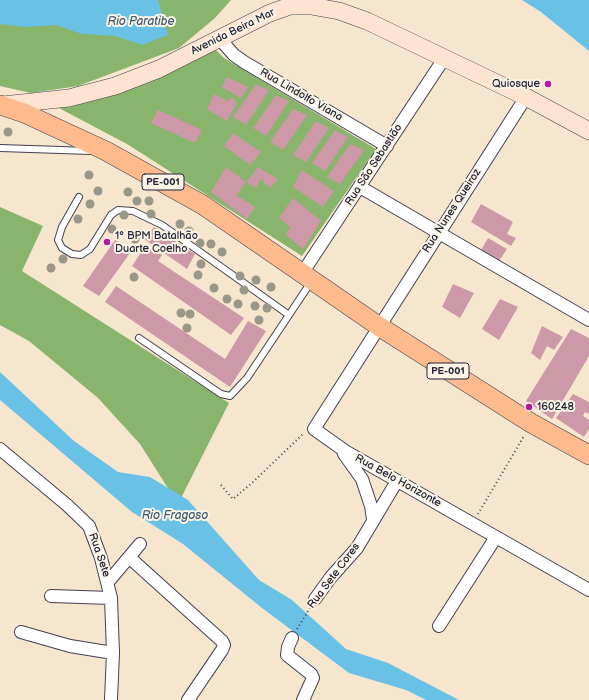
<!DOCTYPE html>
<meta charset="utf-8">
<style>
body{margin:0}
canvas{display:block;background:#f7e6ce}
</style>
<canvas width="589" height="700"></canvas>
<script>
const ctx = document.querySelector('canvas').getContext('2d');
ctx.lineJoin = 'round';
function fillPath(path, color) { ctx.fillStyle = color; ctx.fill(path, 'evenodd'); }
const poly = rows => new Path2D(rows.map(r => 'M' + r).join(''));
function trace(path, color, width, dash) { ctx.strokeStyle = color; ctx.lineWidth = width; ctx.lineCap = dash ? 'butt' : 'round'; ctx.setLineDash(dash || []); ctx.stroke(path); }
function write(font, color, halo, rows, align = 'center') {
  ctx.font = font + ' "Balsamiq Sans",sans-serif'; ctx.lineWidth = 4; ctx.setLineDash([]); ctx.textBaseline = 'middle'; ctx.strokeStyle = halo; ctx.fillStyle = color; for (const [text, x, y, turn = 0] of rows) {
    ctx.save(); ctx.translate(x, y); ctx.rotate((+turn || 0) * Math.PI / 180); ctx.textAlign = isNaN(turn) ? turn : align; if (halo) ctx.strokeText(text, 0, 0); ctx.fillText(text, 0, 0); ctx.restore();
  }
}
fillPath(poly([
 [0,0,231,0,215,18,179,48,78,86,31,93,0,86],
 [214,48,224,58,376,149,302,256,127,144,55,106],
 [0,207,43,226,22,271,229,403,178,504,140,444,98,398,29,341,0,325]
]), '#88b46c');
fillPath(poly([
 [0,0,158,0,168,35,142,45,115,36,82,34,56,25,26,27,0,24],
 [522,0,589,0,589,51,541,12],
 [0,372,74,441,118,472,150,477,188,500,259,580,292,600,346,649,388,663,459,700,426,700,406,690,349,673,262,608,183,544,132,512,0,400]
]), '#69c2e6');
fillPath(poly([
 [227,77,248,87,241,98,222,87],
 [256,84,269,90,246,125,233,117],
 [214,94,228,101,232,97,237,103,227,121,207,109],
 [276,95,289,101,266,136,253,128],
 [293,109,307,115,283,150,270,142],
 [158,110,202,130,195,143,151,123],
 [316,121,329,128,306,162,293,155],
 [335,130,348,137,325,171,312,163],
 [233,133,261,152,250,165,224,146],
 [350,144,364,150,340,184,327,177],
 [226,167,246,182,236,195,255,207,247,219,211,192],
 [258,167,278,179,270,188,261,179,256,188,246,182],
 [302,170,334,191,323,207,293,187],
 [293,198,321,221,303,249,286,235,290,227,279,218],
 [481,204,513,222,507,234,516,238,511,246,471,222],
 [154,227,195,254,187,269,144,239],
 [488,238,507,249,499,261,481,250],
 [115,240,133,249,99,296,83,286],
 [146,245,162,255,158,261,244,318,231,335,132,266],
 [453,284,474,293,460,318,442,307],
 [116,286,225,359,248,321,266,331,230,387,105,302],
 [500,299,518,307,499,340,482,329],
 [542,326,563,337,554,350,547,346,540,360,531,353],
 [571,329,589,338,589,356,552,419,526,401],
 [573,394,589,402,589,414,585,412,583,416,589,420,589,429,584,437,556,418]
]), '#cd99a9');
const lane = poly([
 [0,148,91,151],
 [79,197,62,227,58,240,62,248,72,254,81,255,90,249,111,215,118,210,133,211,162,225,289,315],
 [139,338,221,394,230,396,247,378,311,282]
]);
const street = poly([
 [219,38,234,55,244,62,387,146],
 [526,97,314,429,345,451,589,590],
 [360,187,589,320],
 [303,272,445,57],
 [0,449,67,505,89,526,101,558,111,598,113,653,111,700],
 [344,454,362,479,371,506,373,519],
 [130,558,222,641,224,645,222,650,188,700],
 [108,582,140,544],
 [51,596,111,598],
 [315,599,331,577,357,548,397,481],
 [439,626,496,537],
 [21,632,70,646,113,653],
 [292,638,288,647,287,655,311,674,313,678,303,700]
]);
const secondary = poly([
 [3,105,69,98,115,86,159,69,270,13,290,6,311,6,339,11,367,21,526,97,589,131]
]);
const primary = poly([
 [0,105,24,113,106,151,203,205,380,327,531,423,589,455]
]);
trace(lane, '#423f51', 8);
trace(street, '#423f51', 14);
trace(secondary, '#423f51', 18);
trace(primary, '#423f51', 20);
trace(poly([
 [221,485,233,499,253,482,303,434],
 [478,514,524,436],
 [297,629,310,608]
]), '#423f51', 2, [1, 3]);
trace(lane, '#fff', 6);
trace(street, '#fff', 12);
trace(secondary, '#fee3d1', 17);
trace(primary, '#fcba8d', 19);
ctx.fillStyle = '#989788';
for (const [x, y] of [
 [8,132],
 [89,175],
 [98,191],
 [128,192],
 [137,201],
 [149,201],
 [90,204],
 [151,214],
 [124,215],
 [78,219],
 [180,224],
 [112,229],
 [189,231],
 [135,239],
 [200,243],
 [211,244],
 [222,252],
 [63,259],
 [201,264],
 [51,268],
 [198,275],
 [240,276],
 [134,277],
 [256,280],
 [271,287],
 [214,288],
 [244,290],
 [227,299],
 [238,304],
 [255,306],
 [267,308],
 [181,313],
 [190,314],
 [259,320],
 [187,328]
]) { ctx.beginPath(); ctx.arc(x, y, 4.5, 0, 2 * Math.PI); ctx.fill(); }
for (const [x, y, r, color] of [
 [548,84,4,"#b5179e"],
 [107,242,4,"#b5179e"],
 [529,407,4,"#b5179e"]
]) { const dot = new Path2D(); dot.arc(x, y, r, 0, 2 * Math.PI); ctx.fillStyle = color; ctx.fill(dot); trace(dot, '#fcf5e5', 1.5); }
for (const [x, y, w] of [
 [163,182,42],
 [448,371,42]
]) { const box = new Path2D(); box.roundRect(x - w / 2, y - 8, w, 16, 3); ctx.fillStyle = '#fcf5e5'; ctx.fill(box); trace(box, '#22223b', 1); }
write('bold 10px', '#22223b', null, [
 ["PE-001",163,182],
 ["PE-001",448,371]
]);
write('11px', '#22223b', '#fcf5e5', [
 ["Avenida Beira Mar",233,32,-26],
 ["Rua Lindolfo Viana",301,95,30],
 ["Rua São Sebastião",374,165,-57],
 ["Rua Nunes Queiroz",452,211,-57],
 ["Rua Belo Horizonte",398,481,29],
 ["Rua Sete",99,555,71],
 ["Rua Sete Cores",334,576,-53]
]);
write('11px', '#22223b', '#fcf5e5', [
 ["Quiosque",540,84,"right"],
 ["1º BPM Batalhão",115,236],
 ["Duarte Coelho",115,249],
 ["160248",537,407]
], 'left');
write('italic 12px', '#3b5a77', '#fcf5e5', [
 ["Rio Paratibe",141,22],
 ["Rio Fragoso",175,516]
]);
</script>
